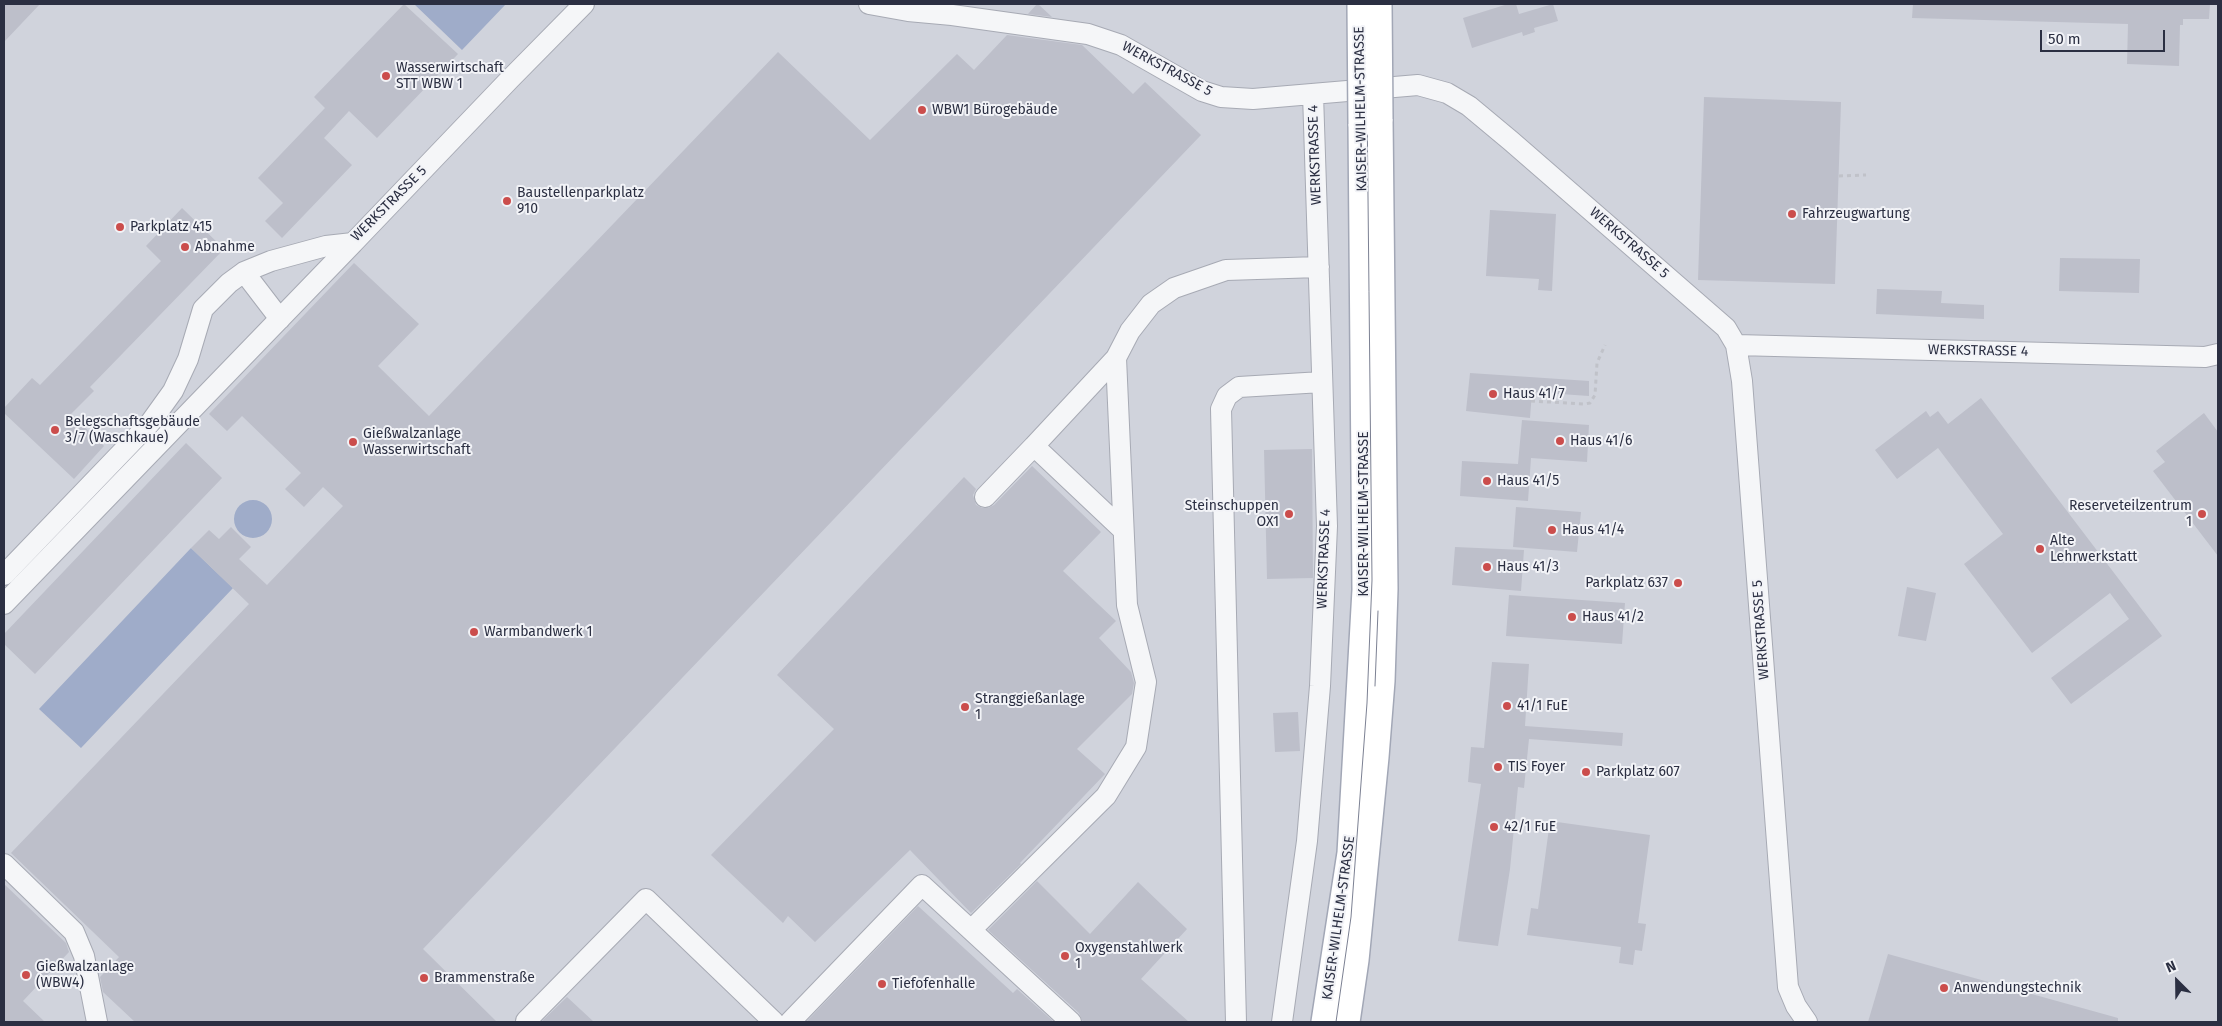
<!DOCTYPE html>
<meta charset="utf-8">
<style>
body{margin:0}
#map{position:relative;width:2222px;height:1026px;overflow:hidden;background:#e2e4ea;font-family:"Fira Sans",sans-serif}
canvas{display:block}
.frame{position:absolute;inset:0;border:5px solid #2b2f42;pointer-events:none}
.north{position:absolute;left:2152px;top:956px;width:50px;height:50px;-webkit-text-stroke:4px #f2f3f7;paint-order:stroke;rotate:337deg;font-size:14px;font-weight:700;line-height:20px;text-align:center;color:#2b2f42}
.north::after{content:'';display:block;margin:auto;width:18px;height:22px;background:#2b2f42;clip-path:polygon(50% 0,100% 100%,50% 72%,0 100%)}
.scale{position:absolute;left:2040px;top:30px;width:125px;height:22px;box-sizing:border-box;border:2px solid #2b2f42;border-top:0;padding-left:6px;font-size:15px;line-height:18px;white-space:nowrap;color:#2b2f42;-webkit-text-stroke:4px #f2f3f7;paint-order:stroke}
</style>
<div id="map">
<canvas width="2222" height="1026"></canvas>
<div class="frame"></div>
<div class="north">N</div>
<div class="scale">50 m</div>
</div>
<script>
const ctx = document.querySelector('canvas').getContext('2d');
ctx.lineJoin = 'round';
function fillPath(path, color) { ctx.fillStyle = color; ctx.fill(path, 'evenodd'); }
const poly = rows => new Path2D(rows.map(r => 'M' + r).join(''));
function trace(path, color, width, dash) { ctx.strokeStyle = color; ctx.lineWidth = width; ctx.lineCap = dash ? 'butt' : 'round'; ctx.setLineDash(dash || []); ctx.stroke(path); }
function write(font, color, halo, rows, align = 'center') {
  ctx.font = font + ' "Fira Sans",sans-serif'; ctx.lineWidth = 4; ctx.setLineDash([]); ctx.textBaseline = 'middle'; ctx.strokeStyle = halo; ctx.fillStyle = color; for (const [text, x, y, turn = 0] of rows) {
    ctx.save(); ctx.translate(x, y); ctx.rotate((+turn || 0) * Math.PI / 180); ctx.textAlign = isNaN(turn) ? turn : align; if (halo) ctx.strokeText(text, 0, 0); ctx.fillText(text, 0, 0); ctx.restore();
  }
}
fillPath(poly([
 [4,4,2218,4,2218,1022,4,1022]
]), '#d0d3dc');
fillPath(poly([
 [414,4,506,4,462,50],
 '234 519a19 19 0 1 1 38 0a19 19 0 1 1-38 0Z',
 [191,548,233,588,81,748,39,709]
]), '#9facc9');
fillPath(poly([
 [4,4,40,4,4,42],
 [404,4,458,54,377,138,349,111,324,138,352,165,282,238,265,221,283,203,258,178,325,108,314,97],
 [1037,4,1038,4,1052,17,1028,14],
 [1508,4,1516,4,1519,14,1553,4,1558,21,1534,28,1535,32,1523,36,1522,32,1472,48,1463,18],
 [1913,4,2210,4,2209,19,2183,19,2183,25,2180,25,2179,66,2127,64,2128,24,1912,18],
 [1007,35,1082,45,1133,94,1145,82,1201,135,423,949,497,1022,135,1022,103,992,100,977,119,957,11,853,249,604,191,548,209,530,219,539,231,527,251,547,239,559,267,585,343,506,323,487,304,507,285,489,301,473,242,416,227,431,209,414,354,263,419,324,378,366,429,416,778,52,870,140,957,54,974,70],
 [1704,97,1841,102,1835,284,1698,280],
 [182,208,224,249,90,387,94,391,71,414,104,446,74,479,4,413,4,408,32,378,40,385,161,261,146,246],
 [1490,210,1556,214,1552,291,1538,290,1539,279,1486,276],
 [2060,258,2140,259,2139,293,2059,291],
 [1877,289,1942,291,1941,303,1984,305,1984,319,1876,314],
 [1470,373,1589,381,1589,396,1532,392,1530,418,1466,411],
 [1981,398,2162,636,2071,704,2051,678,2129,619,2110,593,2032,653,1964,564,2003,534,1938,448,1897,479,1875,450,1926,411,1930,417,1938,411,1948,424],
 [2204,413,2218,432,2218,556,2153,471,2165,462,2156,451],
 [1522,420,1589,425,1587,462,1531,458,1528,501,1460,496,1462,461,1518,464],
 [186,443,222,478,35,674,4,644,4,634],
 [1312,449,1313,578,1267,579,1264,450],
 [1032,466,1101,532,1063,571,1116,621,1099,638,1131,672,1134,683,1132,694,1077,749,1105,774,1020,863,1021,864,971,913,910,850,815,942,788,916,783,923,711,855,834,729,777,675,964,477,976,489,973,495,976,505,982,508,988,508,994,505],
 [1516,507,1581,512,1577,552,1513,547],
 [1455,547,1524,550,1521,591,1452,585],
 [1907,587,1936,593,1926,641,1898,636],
 [1509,595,1625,603,1622,644,1506,636],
 [1492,662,1529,664,1525,726,1623,733,1622,746,1529,739,1524,788,1518,787,1510,869,1498,946,1458,941,1481,784,1468,782,1471,747,1484,748],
 [1298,712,1300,751,1275,752,1273,713],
 [1550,821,1650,835,1638,923,1646,924,1642,951,1635,950,1633,965,1619,963,1621,947,1527,935,1531,908,1538,909],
 [1037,881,1090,934,1138,882,1187,929,1141,979,1189,1022,1083,1022,1079,1013,988,930],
 [4,884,66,943,69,952,23,1001,45,1022,4,1022],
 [918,906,1013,993,1017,989,1054,1022,806,1022],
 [1888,954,2118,1018,2118,1022,1868,1022],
 [567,997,594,1022,541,1022]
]), '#bdbfca');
const minor = poly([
 [869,4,908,11,952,15,1088,34,1121,45,1202,91,1221,97,1253,99,1418,85,1447,93,1469,106,1511,141,1726,328,1736,345,1742,381,1788,987,1796,1006,1807,1022],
 [244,272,280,319],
 [1736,345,2205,357,2218,354],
 [1116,358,1034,446,1123,530],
 [985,497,1034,446],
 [4,575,150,423,173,391,188,359,203,309,229,283,244,272,271,261,326,246,353,243,510,79,584,4],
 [4,604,353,243],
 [4,864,74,932,84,956,97,1022],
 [971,930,1071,1022],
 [526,1021,646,899,774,1022],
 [790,1022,922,885,971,930,1106,796,1136,747,1146,682,1127,605,1116,358,1130,331,1151,304,1174,288,1226,270,1319,267],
 [1236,1022,1221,409,1227,396,1239,387,1322,382],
 [1282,1022,1307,841,1320,686,1327,526,1313,94]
]);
const major = poly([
 [1324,1022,1350,853,1365,590,1361,124],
 [1347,1022,1356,960,1376,757,1382,681,1385,589,1380,119]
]);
trace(minor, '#a7aab4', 22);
trace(major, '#a2a7b6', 28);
trace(poly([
 [1839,176,1866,175],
 [1531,401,1585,404,1590,403,1595,395,1597,363,1605,345]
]), '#c0c2c9', 3, [4, 4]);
trace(minor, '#f5f6f8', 20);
trace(major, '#fff', 25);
trace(poly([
 [1375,686,1378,611],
 [1336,1022,1351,917,1367,703,1372,580,1366,4]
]), '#7c8193', 1);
const majorBridge = poly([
 [1360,4,1361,124],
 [1379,4,1380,119]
]);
trace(majorBridge, '#a2a7b6', 28, []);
trace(majorBridge, '#fff', 25);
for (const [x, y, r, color] of [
 [386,76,5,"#cb4d4c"],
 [922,110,5,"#cb4d4c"],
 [507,201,5,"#cb4d4c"],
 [1792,214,5,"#cb4d4c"],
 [120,227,5,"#cb4d4c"],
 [185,247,5,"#cb4d4c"],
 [1493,394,5,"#cb4d4c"],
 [55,430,5,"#cb4d4c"],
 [1560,441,5,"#cb4d4c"],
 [353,442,5,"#cb4d4c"],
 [1487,481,5,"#cb4d4c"],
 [1289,514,5,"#cb4d4c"],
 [2202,514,5,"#cb4d4c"],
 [1552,530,5,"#cb4d4c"],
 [2040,549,5,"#cb4d4c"],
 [1487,567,5,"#cb4d4c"],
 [1678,583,5,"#cb4d4c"],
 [1572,617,5,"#cb4d4c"],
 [474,632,5,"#cb4d4c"],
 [1507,706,5,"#cb4d4c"],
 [965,707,5,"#cb4d4c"],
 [1498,767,5,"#cb4d4c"],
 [1586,772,5,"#cb4d4c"],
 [1494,827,5,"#cb4d4c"],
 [1065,956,5,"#cb4d4c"],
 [26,975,5,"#cb4d4c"],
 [424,978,5,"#cb4d4c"],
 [882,984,5,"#cb4d4c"],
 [1944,988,5,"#cb4d4c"]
]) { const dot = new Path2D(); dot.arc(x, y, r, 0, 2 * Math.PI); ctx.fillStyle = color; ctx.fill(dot); trace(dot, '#f2f3f7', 2); }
write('14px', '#2b2f42', '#f2f3f7', [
 ["Wasserwirtschaft",396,68],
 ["STT WBW 1",396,84],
 ["WBW1 Bürogebäude",932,110],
 ["Baustellenparkplatz",517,193],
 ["910",517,209],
 ["Fahrzeugwartung",1802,214],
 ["Parkplatz 415",130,227],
 ["Abnahme",195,247],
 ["Haus 41/7",1503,394],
 ["Belegschaftsgebäude",65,422],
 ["3/7 (Waschkaue)",65,438],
 ["Gießwalzanlage",363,434],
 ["Wasserwirtschaft",363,450],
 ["Haus 41/6",1570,441],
 ["Haus 41/5",1497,481],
 ["Steinschuppen",1279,506,"right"],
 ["OX1",1279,522,"right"],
 ["Reserveteilzentrum",2192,506,"right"],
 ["1",2192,522,"right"],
 ["Haus 41/4",1562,530],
 ["Alte",2050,541],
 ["Lehrwerkstatt",2050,557],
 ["Haus 41/3",1497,567],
 ["Parkplatz 637",1668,583,"right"],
 ["Haus 41/2",1582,617],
 ["Warmbandwerk 1",484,632],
 ["Stranggießanlage",975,699],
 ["1",975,715],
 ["41/1 FuE",1517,706],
 ["TIS Foyer",1508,767],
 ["Parkplatz 607",1596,772],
 ["42/1 FuE",1504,827],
 ["Oxygenstahlwerk",1075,948],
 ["1",1075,964],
 ["Gießwalzanlage",36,967],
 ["(WBW4)",36,983],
 ["Brammenstraße",434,978],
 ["Tiefofenhalle",892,984],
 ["Anwendungstechnik",1954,988]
], 'left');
write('14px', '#2b2f42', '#f2f3f7', [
 ["WERKSTRASSE 5",1167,69,28],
 ["KAISER-WILHELM-STRASSE",1361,109,-91],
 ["WERKSTRASSE 4",1315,155,-92],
 ["WERKSTRASSE 5",389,204,-45],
 ["WERKSTRASSE 5",1629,243,41],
 ["WERKSTRASSE 4",1978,351,1],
 ["KAISER-WILHELM-STRASSE",1364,514,-90],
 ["WERKSTRASSE 4",1324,559,-88],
 ["WERKSTRASSE 5",1761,630,-94],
 ["KAISER-WILHELM-STRASSE",1339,918,-82]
]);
</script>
